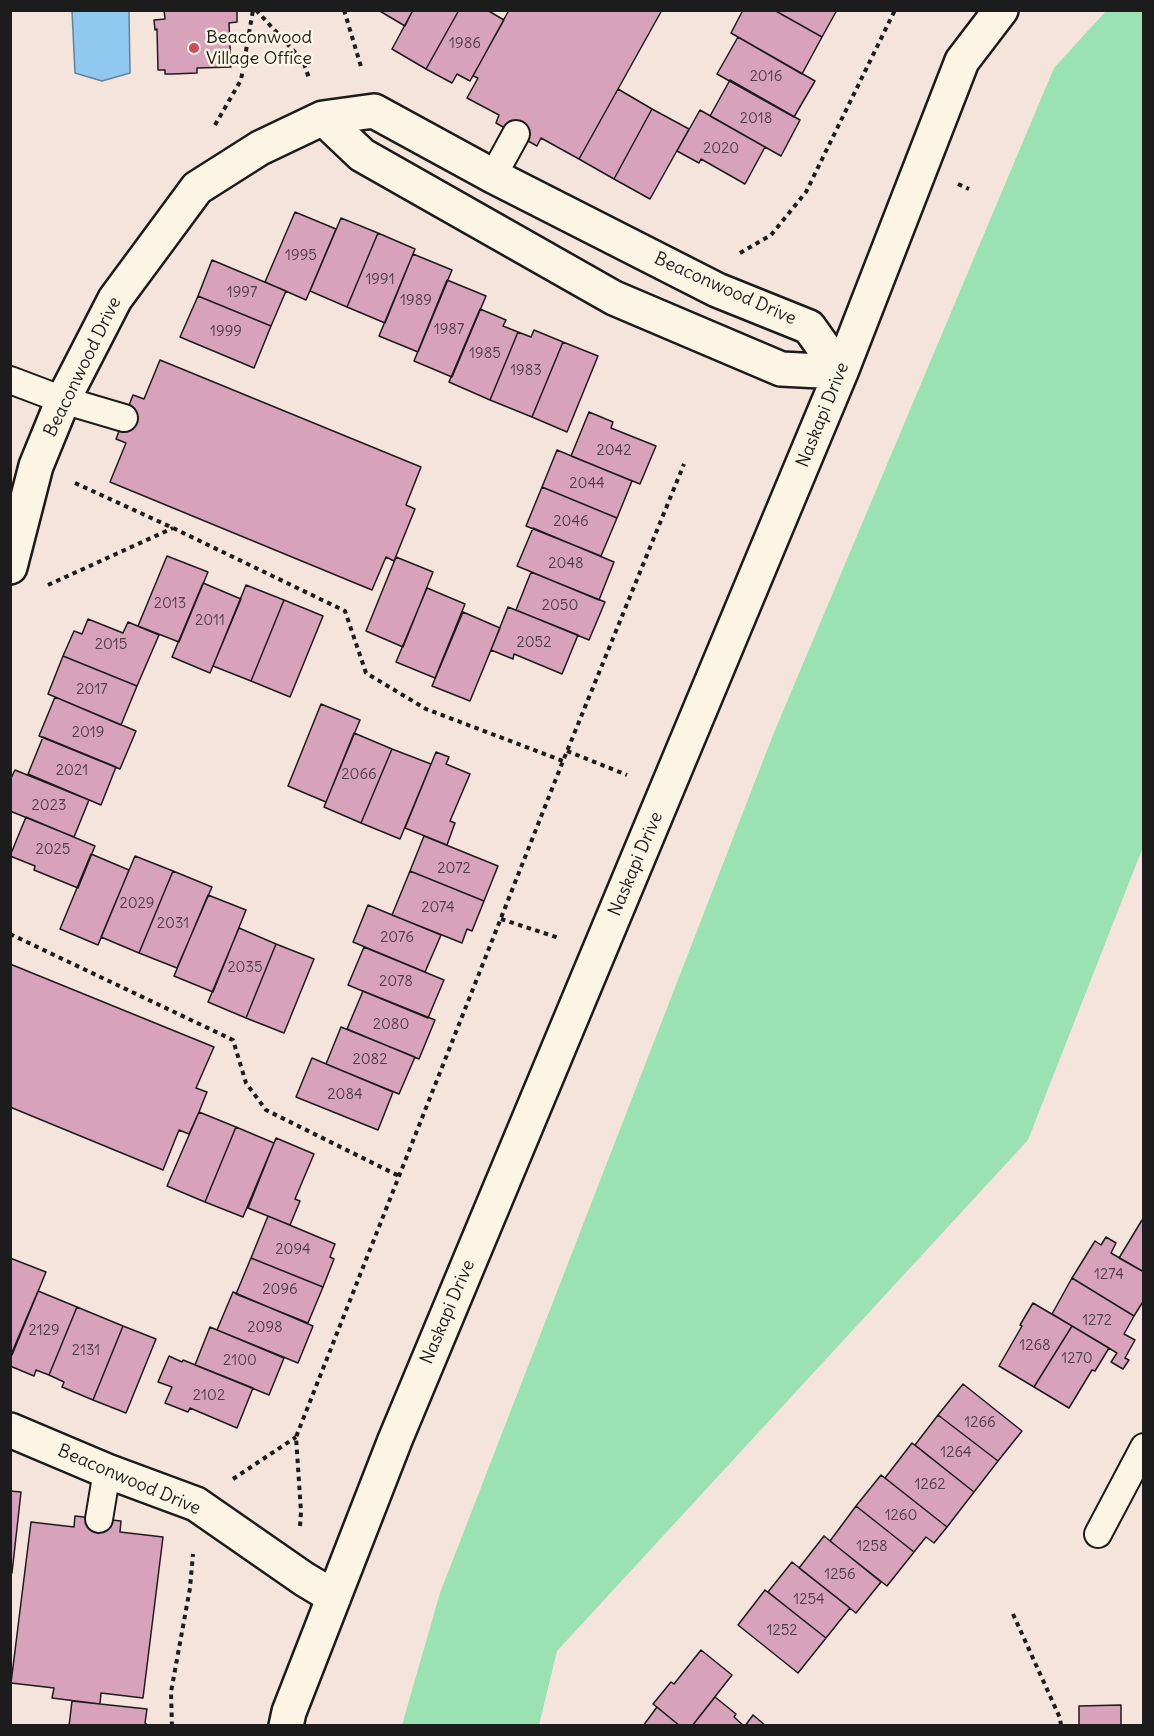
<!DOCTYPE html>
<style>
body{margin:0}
#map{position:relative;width:1154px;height:1736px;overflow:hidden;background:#f5e4dc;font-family:Delius,sans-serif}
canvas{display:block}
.frame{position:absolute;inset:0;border:12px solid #1c1c1c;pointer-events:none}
</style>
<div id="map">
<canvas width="1154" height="1736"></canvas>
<div class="frame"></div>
</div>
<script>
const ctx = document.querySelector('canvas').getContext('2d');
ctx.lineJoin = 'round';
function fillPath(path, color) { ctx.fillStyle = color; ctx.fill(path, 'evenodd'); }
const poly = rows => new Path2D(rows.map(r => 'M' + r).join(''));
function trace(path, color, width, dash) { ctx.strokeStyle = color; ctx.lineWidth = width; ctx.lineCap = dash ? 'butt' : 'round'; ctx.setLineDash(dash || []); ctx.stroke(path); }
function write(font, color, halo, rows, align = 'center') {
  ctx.font = font + ' Delius,sans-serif'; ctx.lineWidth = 5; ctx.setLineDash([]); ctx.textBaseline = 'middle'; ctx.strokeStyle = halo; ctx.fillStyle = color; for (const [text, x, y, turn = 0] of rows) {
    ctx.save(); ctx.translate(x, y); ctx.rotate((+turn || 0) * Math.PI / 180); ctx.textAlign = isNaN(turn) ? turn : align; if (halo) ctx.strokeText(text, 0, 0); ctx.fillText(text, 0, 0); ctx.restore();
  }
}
fillPath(poly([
 [1106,11,1144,11,1143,847,1028,1140,557,1651,539,1725,402,1725,440,1593,773,735,1054,68]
]), '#9ae2b1');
const water = poly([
 [72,11,129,11,130,73,102,81,75,73,72,11]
]);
fillPath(water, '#90c8ef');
trace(water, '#62839b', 1.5);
const building = poly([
 [164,10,237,10,237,22,229,23,231,67,197,68,197,73,173,74,165,74,165,70,158,70,157,29,155,30,154,20,165,19,164,10],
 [378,10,413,10,405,26,378,10],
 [413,10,459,10,426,69,392,49,413,10],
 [459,10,487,10,504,20,470,81,457,74,452,83,426,69,459,10],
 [509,10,662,10,579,159,541,138,537,146,496,123,499,115,467,98,478,78,473,76,509,10],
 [743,10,774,10,822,37,802,74,731,33,743,10],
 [774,10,837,10,822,37,774,10],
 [738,37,815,81,794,117,717,74,738,37],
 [730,80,800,120,781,156,710,116,730,80],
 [618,89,652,109,614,179,579,159,618,89],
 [652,109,689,129,650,199,614,179,652,109],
 [700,110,765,147,745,184,701,159,699,163,677,151,700,110],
 [295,212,336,229,306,300,265,282,295,212],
 [341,218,378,233,347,307,310,291,341,218],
 [378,233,415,249,385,323,347,307,378,233],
 [413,254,452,270,418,352,379,336,413,254],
 [212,260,286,291,271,326,198,296,212,260],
 [447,280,486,296,452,377,414,361,447,280],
 [198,296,271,326,254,368,180,337,198,296],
 [480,309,506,320,503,326,518,332,490,400,449,382,480,309],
 [534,330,563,342,532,417,490,400,518,332,531,337,534,330],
 [563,342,598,356,567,432,532,417,563,342],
 [160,360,421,467,406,505,415,509,394,561,386,557,372,590,110,482,126,443,116,439,133,395,144,399,160,360],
 [589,412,613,422,611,428,656,446,640,484,571,456,589,412],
 [557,450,632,481,617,518,542,487,557,450],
 [542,487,617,518,601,556,526,526,542,487],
 [533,528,614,562,599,600,517,566,533,528],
 [167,556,208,572,179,642,138,626,167,556],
 [396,557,433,572,403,647,366,631,396,557],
 [531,572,605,602,589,640,516,610,531,572],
 [203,583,241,599,210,673,172,657,203,583],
 [246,585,284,600,251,681,213,666,246,585],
 [427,588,465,604,435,678,396,662,427,588],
 [284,600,323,616,290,697,251,681,284,600],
 [508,607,578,635,562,674,514,654,513,659,491,650,508,607],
 [463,612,500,628,470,701,432,686,463,612],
 [88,619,123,633,128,622,159,635,137,686,63,656,74,631,82,634,88,619],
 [63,656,137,686,121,725,48,694,63,656],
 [55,697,136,731,120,769,39,736,55,697],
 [321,704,360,720,326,802,288,786,321,704],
 [354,733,392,749,361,823,324,807,354,733],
 [43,737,116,767,101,805,28,774,43,737],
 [392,749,431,764,400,839,361,823,392,749],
 [436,752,449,757,446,764,470,774,450,821,455,823,447,845,405,828,436,752],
 [15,770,89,800,74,837,10,811,10,780,15,770],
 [26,817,95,846,78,888,34,870,35,866,10,856,26,817],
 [424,836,498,866,484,901,410,871,424,836],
 [91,854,129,870,98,945,60,929,91,854],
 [135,856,173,871,139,953,101,937,135,856],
 [173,871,212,887,177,968,139,953,173,871],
 [410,871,484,901,472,931,467,929,462,943,392,915,410,871],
 [208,895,246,910,213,992,174,976,208,895],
 [368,905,441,935,425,972,353,942,368,905],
 [239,928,276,944,246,1018,208,1002,239,928],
 [276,944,314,959,284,1033,246,1018,276,944],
 [364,947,444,980,428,1018,348,985,364,947],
 [10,964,214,1047,196,1088,207,1092,199,1112,189,1134,179,1130,163,1170,10,1107,10,964],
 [363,991,435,1020,419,1059,347,1029,363,991],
 [341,1027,415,1057,399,1094,326,1064,341,1027],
 [312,1058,393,1092,378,1130,296,1097,312,1058],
 [199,1112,236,1127,205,1202,167,1186,199,1112],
 [236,1127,274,1143,243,1217,205,1202,236,1127],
 [276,1138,314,1154,295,1199,300,1201,290,1225,248,1208,276,1138],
 [268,1216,335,1244,330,1257,334,1259,323,1287,251,1258,268,1216],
 [1142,1220,1144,1221,1144,1272,1119,1258,1142,1220],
 [1106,1237,1116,1243,1111,1253,1144,1272,1144,1300,1134,1316,1072,1278,1095,1241,1101,1245,1106,1237],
 [10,1258,46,1272,12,1355,10,1355,10,1258],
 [251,1258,323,1287,308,1323,236,1294,251,1258],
 [1072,1278,1134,1316,1124,1334,1135,1340,1125,1358,1129,1360,1123,1369,1111,1362,1117,1353,1052,1314,1072,1278],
 [38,1291,77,1307,49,1375,36,1370,34,1376,10,1366,10,1357,38,1291],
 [233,1292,313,1326,298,1363,217,1330,233,1292],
 [1033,1303,1072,1326,1034,1387,999,1366,1022,1326,1020,1325,1033,1303],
 [77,1307,123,1326,93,1400,62,1387,64,1382,49,1375,77,1307],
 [123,1326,156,1339,126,1413,93,1400,123,1326],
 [1072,1326,1109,1348,1095,1371,1092,1370,1069,1408,1034,1387,1072,1326],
 [210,1327,284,1358,269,1395,195,1365,210,1327],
 [169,1356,182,1362,183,1360,253,1388,237,1428,190,1408,188,1412,165,1403,172,1387,158,1382,169,1356],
 [963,1384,1022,1431,998,1461,938,1415,963,1384],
 [938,1415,998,1461,974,1492,915,1445,938,1415],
 [912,1443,974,1492,947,1527,885,1478,912,1443],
 [881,1475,947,1527,934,1543,926,1537,914,1552,856,1506,881,1475],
 [10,1491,21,1492,12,1573,10,1573,10,1491],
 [856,1506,914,1552,887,1586,830,1541,856,1506],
 [75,1516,121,1521,120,1532,163,1537,143,1698,101,1693,100,1704,52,1698,54,1688,11,1683,31,1522,74,1527,75,1516],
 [824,1536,881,1582,856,1613,799,1568,824,1536],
 [792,1562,850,1608,826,1638,768,1592,792,1562],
 [765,1590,826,1638,798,1673,738,1625,765,1590],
 [701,1650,732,1675,692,1726,680,1726,653,1704,671,1682,674,1684,701,1650],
 [715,1697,736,1714,734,1717,744,1726,692,1726,715,1697],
 [72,1701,147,1709,145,1723,149,1726,69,1726,72,1701],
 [1121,1705,1121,1726,1079,1726,1079,1706,1121,1705],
 [657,1707,680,1726,643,1726,657,1707],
 [753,1715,766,1726,745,1726,753,1715]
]);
fillPath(building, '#d7a2ba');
trace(building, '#1c1c1c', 1.5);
const service = poly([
 [493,176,516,134],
 [10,380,63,400,124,418],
 [99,1519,107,1471],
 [1098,1534,1144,1447]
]);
const minor = poly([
 [323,118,362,155,614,298,781,369,841,372],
 [10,567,36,466,63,400,115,299,197,188,260,148,323,118,374,111,493,176,717,290,809,327,841,372],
 [10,1430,107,1471,196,1504,304,1579,334,1597],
 [286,1726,289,1712,395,1440,841,372,962,61,1001,10]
]);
trace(service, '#1c1c1c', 30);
trace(minor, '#1c1c1c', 38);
trace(poly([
 [256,10,303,61,309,78],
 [344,10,362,70],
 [215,125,241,80,253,10],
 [958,184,969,189],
 [740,253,771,235,806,192,895,10],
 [75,483,173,528,345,611,366,673,426,709,563,761],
 [48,585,173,528],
 [567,751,627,775],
 [501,919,559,938],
 [10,934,233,1040,246,1083,266,1110,399,1176],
 [233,1479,296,1437],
 [300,1526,301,1512,296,1437,563,761,684,464],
 [1013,1614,1060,1718,1061,1726],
 [172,1726,171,1692,190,1588,193,1554]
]), '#1c1c1c', 4, [4.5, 4.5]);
trace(service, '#fcf5e5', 26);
trace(minor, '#fcf5e5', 33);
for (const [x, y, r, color] of [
 [194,48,6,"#d1495b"]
]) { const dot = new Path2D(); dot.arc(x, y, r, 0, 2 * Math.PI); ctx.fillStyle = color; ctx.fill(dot); trace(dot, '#fcf5e5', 2); }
write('15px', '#4b3e44', null, [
 ["1986",465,44],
 ["2016",766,77],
 ["2018",756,119],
 ["2020",721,149],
 ["1995",301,256],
 ["1991",380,280],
 ["1997",242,293],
 ["1989",416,301],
 ["1987",449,330],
 ["1999",226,332],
 ["1985",485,354],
 ["1983",526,371],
 ["2042",614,451],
 ["2044",587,484],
 ["2046",571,522],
 ["2048",566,564],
 ["2013",170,604],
 ["2050",560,606],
 ["2011",210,621],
 ["2052",534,643],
 ["2015",111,645],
 ["2017",92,690],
 ["2019",88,733],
 ["2021",72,771],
 ["2066",359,775],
 ["2023",49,806],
 ["2025",53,850],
 ["2072",454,869],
 ["2029",137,904],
 ["2074",438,908],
 ["2031",173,924],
 ["2076",397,938],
 ["2035",245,968],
 ["2078",396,982],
 ["2080",391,1025],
 ["2082",370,1060],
 ["2084",345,1095],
 ["2094",293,1250],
 ["1274",1109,1275],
 ["2096",280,1290],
 ["1272",1097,1321],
 ["2098",265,1328],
 ["2129",44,1331],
 ["1268",1035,1346],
 ["2131",86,1351],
 ["1270",1077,1359],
 ["2100",240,1361],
 ["2102",209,1396],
 ["1266",980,1423],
 ["1264",956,1453],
 ["1262",930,1485],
 ["1260",901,1516],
 ["1258",872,1547],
 ["1256",840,1575],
 ["1254",809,1600],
 ["1252",782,1631]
]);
write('18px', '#1c1c1c', '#fcf5e5', [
 ["Beaconwood",206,38],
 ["Village Office",206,59]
], 'left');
write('18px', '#1c1c1c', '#fcf5e5', [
 ["Beaconwood Drive",725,289,24],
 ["Beaconwood Drive",83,367,-64],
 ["Naskapi Drive",823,415,-68],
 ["Naskapi Drive",636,864,-67],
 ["Naskapi Drive",448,1312,-67],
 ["Beaconwood Drive",129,1480,23]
]);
</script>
